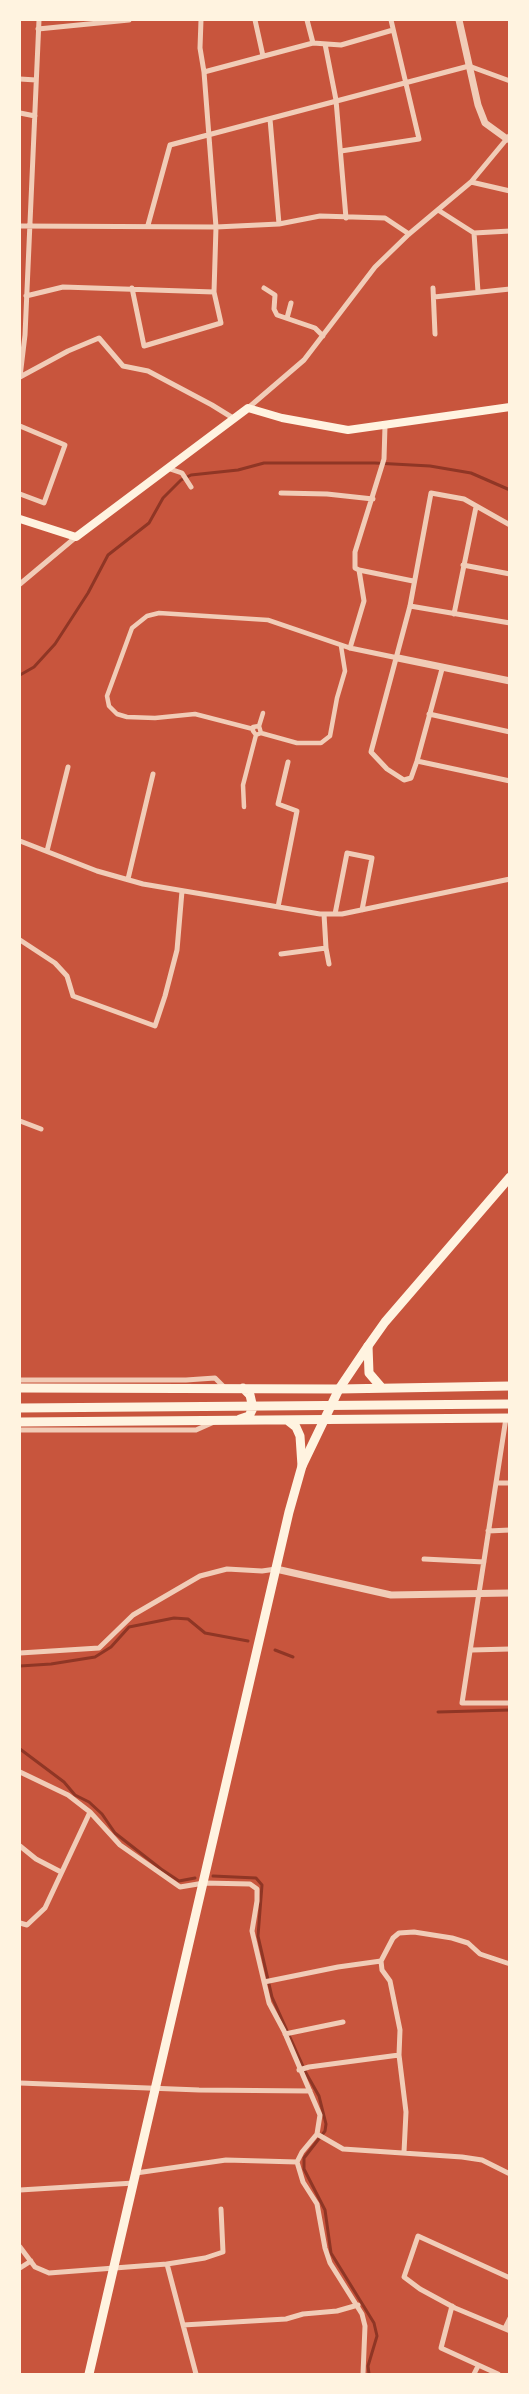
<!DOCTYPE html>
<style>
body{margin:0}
#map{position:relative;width:529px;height:2394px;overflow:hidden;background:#c8553d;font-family:Jost,sans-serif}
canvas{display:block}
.frame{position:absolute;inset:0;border:21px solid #fff3e0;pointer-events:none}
</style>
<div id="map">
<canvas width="529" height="2394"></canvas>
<div class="frame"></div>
</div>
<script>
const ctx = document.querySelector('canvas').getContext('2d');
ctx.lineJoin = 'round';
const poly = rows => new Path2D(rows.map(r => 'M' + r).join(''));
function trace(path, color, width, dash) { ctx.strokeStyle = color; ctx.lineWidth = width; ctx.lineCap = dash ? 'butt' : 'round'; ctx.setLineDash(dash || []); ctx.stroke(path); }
trace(poly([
 [20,675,34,667,55,644,88,593,108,555,149,523,163,498,181,480,191,475,238,470,264,463,375,463,430,466,471,473,510,490],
 [275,1650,293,1657],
 [20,1666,51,1664,95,1657,111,1647,129,1627,174,1618,188,1619,205,1633,248,1641],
 [438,1712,510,1710],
 [20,1749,64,1782,75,1795,89,1802,102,1814,115,1833,161,1869,179,1881,195,1878],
 [213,1876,256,1878,262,1885,258,1936,272,1997,306,2073,319,2096,326,2124,325,2131,304,2158,304,2169,325,2210,331,2253,374,2323,377,2336,368,2366,369,2374]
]), '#8f3625', 3);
trace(poly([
 [259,726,263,713],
 [253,729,195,714,155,718,127,717,117,714,109,706,107,696,132,628,147,616,159,613,268,620,350,648],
 [261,733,259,726,253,727,253,731,256,735,261,733,297,743,321,743,330,736,337,698,345,671,341,646],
 [244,807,243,785,256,735]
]), '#f1ccb7', 4.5);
trace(poly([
 [255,20,263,56],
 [307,20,313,43],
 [38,29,129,20],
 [325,44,336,100,346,218],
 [204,72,313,43,341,45,393,30],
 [20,79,36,80],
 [20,113,35,116],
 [270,119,279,224],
 [341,151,419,139,391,20],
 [471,182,510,191],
 [438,210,474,233,478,292],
 [148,225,170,145,469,66,510,81],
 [20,226,216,227,279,224,320,216,385,218,409,234],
 [474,233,510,231],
 [132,288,144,346,221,323,214,292,216,227,204,72,200,48,201,20],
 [264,288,275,295,274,309,277,315,315,328,323,336],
 [433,288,435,334],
 [26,296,63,287,214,292],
 [434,297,510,289],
 [287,318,291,303],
 [20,377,25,335,39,20],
 [20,377,68,351,99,338,123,366,148,371,212,405,233,418],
 [248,408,304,360,375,267,409,234,471,182,510,135],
 [20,426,65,445,44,503,20,494],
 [385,426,384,459,355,552,355,568,359,570,364,601,350,648,398,658],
 [167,468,182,473,191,487],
 [281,493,327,494,373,499],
 [463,565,510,574],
 [359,570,413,581],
 [20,584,76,537],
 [410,606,510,623],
 [454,614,476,507],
 [442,669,417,761,411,778,404,780,387,769,371,752,410,606,431,493,464,499,510,525],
 [429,714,510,732],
 [417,761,510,781],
 [20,841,97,871,143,884,320,914,342,914,510,879],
 [47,851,68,767],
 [128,879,153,774],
 [278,907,297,811,278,804,288,762],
 [335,914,347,853,372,858,362,910],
 [20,940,55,963,67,976,73,996,155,1026,165,996,177,950,182,891],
 [326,948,329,964],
 [281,954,326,948,324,914],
 [20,1121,41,1129],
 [20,1380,186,1380,215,1378,224,1387],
 [506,1418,462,1703,510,1703],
 [20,1430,196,1430,214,1422],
 [496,1483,510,1483],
 [488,1531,510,1530],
 [424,1559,484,1562],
 [472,1650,510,1649],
 [20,1653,99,1648,133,1615,200,1576,227,1569,262,1571,276,1569],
 [20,1772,68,1795,90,1812,120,1845,180,1887,204,1883,250,1884,257,1889,257,1901,252,1931,269,2003,284,2031,320,2115,317,2134,302,2152,297,2162,303,2182,317,2204,325,2248,330,2263,362,2314,365,2326,363,2374],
 [20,1846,36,1859,61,1872],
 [20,1923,27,1925,45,1908,90,1812],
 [264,1982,338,1967,381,1961],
 [285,2034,343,2022],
 [299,2070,309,2067,399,2055],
 [20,2083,199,2090,310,2091],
 [317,2134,343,2149,462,2157,482,2160,510,2174],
 [404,2152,406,2112,399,2055,400,2030,390,1981,382,1970,381,1961,393,1938,399,1933,414,1932,452,1938,468,1943,480,1954,510,1964],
 [136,2173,226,2160,297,2162],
 [20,2190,134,2183],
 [20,2247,35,2267,49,2273,167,2264,196,2374],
 [167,2264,205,2258,223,2252,221,2209],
 [20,2268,31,2261],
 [510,2278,418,2236,404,2277,420,2289,455,2308,510,2331],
 [452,2306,441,2348,498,2374],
 [183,2325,286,2319,303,2314,337,2311,358,2305],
 [505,2328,510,2318],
 [474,2374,478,2366]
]), '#f1ccb7', 5);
trace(poly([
 [459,20,478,105,485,123,507,139],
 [398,658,510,681],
 [276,1569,391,1595,510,1593]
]), '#f1ccb7', 7);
trace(poly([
 [20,519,76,537,248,408,282,418,348,430,510,407]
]), '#fff3e0', 8);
trace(poly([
 [89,2374,289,1512,302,1466,339,1389,368,1346,385,1322,510,1177]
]), '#fff3e0', 9);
trace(poly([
 [368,1346,369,1373,381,1387],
 [20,1388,339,1389,510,1386],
 [20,1408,510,1404],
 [240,1419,249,1416,253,1408,250,1395,243,1388],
 [287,1420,296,1427,300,1436,302,1466],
 [20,1422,510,1418]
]), '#fff3e0', 9);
</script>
